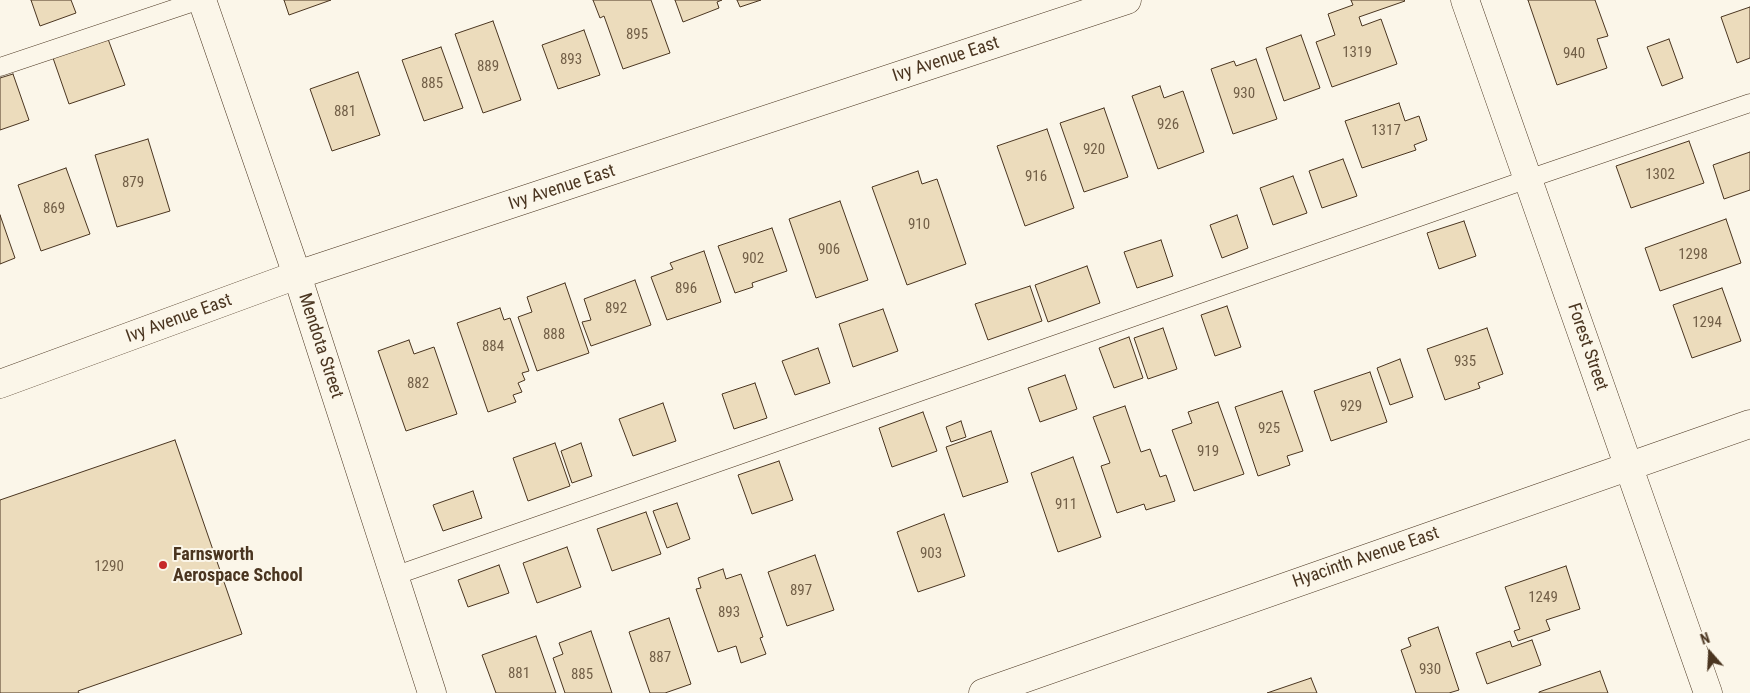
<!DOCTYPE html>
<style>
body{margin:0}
#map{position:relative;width:1750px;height:693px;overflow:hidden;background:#fbf6e9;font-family:"Roboto Condensed",sans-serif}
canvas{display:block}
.north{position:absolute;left:1685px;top:628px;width:50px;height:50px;-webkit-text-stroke:4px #fbf6e9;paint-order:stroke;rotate:341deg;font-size:14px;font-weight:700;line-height:20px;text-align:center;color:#4a3520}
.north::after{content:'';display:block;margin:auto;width:18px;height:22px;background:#4a3520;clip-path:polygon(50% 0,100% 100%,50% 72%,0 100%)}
</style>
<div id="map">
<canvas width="1750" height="693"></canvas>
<div class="north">N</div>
</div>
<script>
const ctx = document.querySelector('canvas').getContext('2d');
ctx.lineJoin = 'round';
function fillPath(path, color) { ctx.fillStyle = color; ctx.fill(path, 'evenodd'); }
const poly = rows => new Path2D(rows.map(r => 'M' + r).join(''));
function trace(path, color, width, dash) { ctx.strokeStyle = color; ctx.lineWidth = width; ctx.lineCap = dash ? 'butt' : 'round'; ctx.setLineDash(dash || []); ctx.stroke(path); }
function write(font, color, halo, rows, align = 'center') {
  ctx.font = font + ' "Roboto Condensed",sans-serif'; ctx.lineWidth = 4; ctx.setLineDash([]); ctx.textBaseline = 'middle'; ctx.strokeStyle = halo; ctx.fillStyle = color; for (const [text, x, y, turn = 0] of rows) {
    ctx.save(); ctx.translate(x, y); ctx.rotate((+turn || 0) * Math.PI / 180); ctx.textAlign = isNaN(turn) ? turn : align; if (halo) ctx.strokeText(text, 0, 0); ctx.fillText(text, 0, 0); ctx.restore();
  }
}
const building = poly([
 [31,0,71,0,76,13,40,26,31,0],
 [284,0,331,0,289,15,284,0],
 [593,0,651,0,670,53,623,69,604,16,600,18,593,0],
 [675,0,722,0,717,2,719,8,683,22,675,0],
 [737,0,761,0,740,7,737,0],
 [1351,0,1404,0,1405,1,1359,17,1362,26,1381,19,1397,64,1332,87,1316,42,1335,35,1328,14,1353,5,1351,0],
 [1528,0,1595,0,1608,36,1597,39,1607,68,1557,85,1528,0],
 [1750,7,1750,58,1737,63,1721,17,1750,7],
 [493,21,521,100,483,113,455,34,493,21],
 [584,30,600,75,558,89,542,45,584,30],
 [1301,35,1320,88,1284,101,1266,48,1301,35],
 [108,39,125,85,69,104,53,58,108,39],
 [1669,39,1683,78,1662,86,1647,47,1669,39],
 [441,47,463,108,424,121,402,60,441,47],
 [1256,59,1277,119,1233,134,1211,69,1234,61,1236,66,1256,59],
 [358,72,380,135,332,151,310,89,358,72],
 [13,74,29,120,0,130,0,78,13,74],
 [1160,86,1164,98,1183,91,1204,152,1158,169,1132,96,1160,86],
 [1399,103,1405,121,1419,116,1427,140,1414,145,1416,150,1362,168,1345,121,1399,103],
 [1104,108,1128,177,1084,192,1060,123,1104,108],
 [1047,129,1074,208,1025,226,997,146,1047,129],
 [148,139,170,211,117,227,95,155,148,139],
 [1689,141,1704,183,1631,208,1616,166,1689,141],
 [1750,152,1750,190,1724,199,1713,165,1750,152],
 [1343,159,1357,196,1322,208,1309,171,1343,159],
 [66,168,90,234,41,251,18,185,66,168],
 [918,171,922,184,937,179,966,264,907,285,872,187,918,171],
 [1293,176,1307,213,1273,225,1260,188,1293,176],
 [840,201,868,280,816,298,789,219,840,201],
 [0,215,15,258,0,264,0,215],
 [1237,215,1248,248,1222,258,1210,225,1237,215],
 [1726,219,1741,263,1660,291,1645,248,1726,219],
 [1464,221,1476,256,1439,269,1427,233,1464,221],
 [772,228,787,271,752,283,753,287,735,293,718,246,772,228],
 [1161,240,1173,276,1137,288,1124,252,1161,240],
 [704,251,721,302,667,320,651,277,673,269,670,263,704,251],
 [1087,266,1100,303,1048,322,1035,285,1087,266],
 [635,280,651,325,591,346,582,322,591,320,584,299,635,280],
 [565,283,589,353,537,371,518,317,532,312,527,297,565,283],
 [1030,286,1042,321,988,340,975,304,1030,286],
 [1722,288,1741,341,1692,358,1673,305,1722,288],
 [1227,306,1241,347,1215,356,1201,315,1227,306],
 [500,308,504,320,510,318,529,371,522,373,525,380,518,383,522,392,513,395,516,402,488,412,457,323,500,308],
 [883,309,898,351,853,367,839,324,883,309],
 [1163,328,1177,369,1148,379,1134,338,1163,328],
 [1487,328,1503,374,1478,383,1480,388,1445,400,1427,349,1487,328],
 [1129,337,1143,378,1114,388,1099,348,1129,337],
 [409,340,414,354,434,347,457,414,406,431,378,351,409,340],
 [818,348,830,383,795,395,782,361,818,348],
 [1400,359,1413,397,1390,405,1377,368,1400,359],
 [1370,372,1387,422,1331,441,1314,391,1370,372],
 [1065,375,1077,409,1040,422,1028,388,1065,375],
 [755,383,767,418,734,429,722,394,755,383],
 [1282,391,1303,451,1287,456,1290,465,1258,476,1235,407,1282,391],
 [1218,402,1244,474,1194,491,1172,430,1192,423,1188,412,1218,402],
 [663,403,676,441,633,456,619,419,663,403],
 [1125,406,1141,452,1150,449,1160,477,1166,475,1175,501,1146,510,1144,504,1117,513,1101,466,1110,463,1093,417,1125,406],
 [923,412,937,451,892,467,879,428,923,412],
 [961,421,966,437,951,442,946,427,961,421],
 [991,431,1008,482,963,497,946,447,991,431],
 [175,440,242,634,78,691,79,693,0,693,0,500,175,440],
 [555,443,570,486,528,501,513,458,555,443],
 [581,443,592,476,572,483,561,451,581,443],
 [1073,457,1101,537,1058,552,1031,473,1073,457],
 [779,461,793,500,752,514,738,475,779,461],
 [473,491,482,518,443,531,433,505,473,491],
 [677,503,690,539,667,548,653,511,677,503],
 [646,512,661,554,612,571,597,529,646,512],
 [944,514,965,576,918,592,897,532,944,514],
 [567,547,581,587,537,603,523,563,567,547],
 [815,555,834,610,787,626,768,572,815,555],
 [499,565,509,593,468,607,458,580,499,565],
 [1566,566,1580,609,1546,620,1550,630,1518,641,1514,631,1520,629,1505,587,1566,566],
 [723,569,726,579,741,574,763,637,760,638,766,654,741,663,736,646,718,652,696,589,701,588,698,578,723,569],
 [669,618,691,684,665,693,650,693,629,632,669,618],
 [1438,627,1459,690,1449,693,1416,693,1401,650,1411,646,1408,638,1438,627],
 [591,631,612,693,565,693,553,658,563,654,559,643,591,631],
 [536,636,556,693,496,693,482,655,536,636],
 [1532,640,1541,665,1487,684,1476,653,1510,641,1512,647,1532,640],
 [1600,671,1608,693,1539,693,1539,692,1600,671],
 [1311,678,1317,693,1267,693,1311,678]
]);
fillPath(building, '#ecdcbc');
trace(building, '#4a3520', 1);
const lane = poly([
 [0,67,200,0],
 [394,576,1528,179,1750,103]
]);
const street = poly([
 [202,0,297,275,432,693],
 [1465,0,1708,693],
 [0,384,297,275,1127,0],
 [983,693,1750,424]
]);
trace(lane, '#4a3520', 19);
trace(street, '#4a3520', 29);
trace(lane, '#fbf6e9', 18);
trace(street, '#fbf6e9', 28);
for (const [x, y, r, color] of [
 [163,565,5,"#c62828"]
]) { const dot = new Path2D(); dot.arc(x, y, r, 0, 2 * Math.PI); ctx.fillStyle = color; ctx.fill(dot); trace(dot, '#fbf6e9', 2); }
write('15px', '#725f47', null, [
 ["895",637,35],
 ["1319",1357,53],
 ["940",1574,54],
 ["893",571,60],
 ["889",488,67],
 ["885",432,84],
 ["930",1244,94],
 ["881",345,112],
 ["926",1168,125],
 ["1317",1386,131],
 ["920",1094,150],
 ["1302",1660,175],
 ["916",1036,177],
 ["879",133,183],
 ["869",54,209],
 ["910",919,225],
 ["906",829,250],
 ["1298",1693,255],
 ["902",753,259],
 ["896",686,289],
 ["892",616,309],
 ["1294",1707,323],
 ["888",554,335],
 ["884",493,347],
 ["935",1465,362],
 ["882",418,384],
 ["929",1351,407],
 ["925",1269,429],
 ["919",1208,452],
 ["911",1066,505],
 ["903",931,554],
 ["1290",109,567],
 ["897",801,591],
 ["1249",1543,598],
 ["893",729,613],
 ["887",660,658],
 ["930",1430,670],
 ["881",519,674],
 ["885",582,675]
]);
write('18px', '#4a3520', '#fbf6e9', [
 ["Ivy Avenue East",946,60,-18],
 ["Ivy Avenue East",562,188,-18],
 ["Ivy Avenue East",179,319,-20],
 ["Mendota Street",320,346,72],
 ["Forest Street",1587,347,71],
 ["Hyacinth Avenue East",1366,558,-19]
]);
write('bold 18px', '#4a3520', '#fbf6e9', [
 ["Farnsworth",173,555],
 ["Aerospace School",173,576]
], 'left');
</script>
